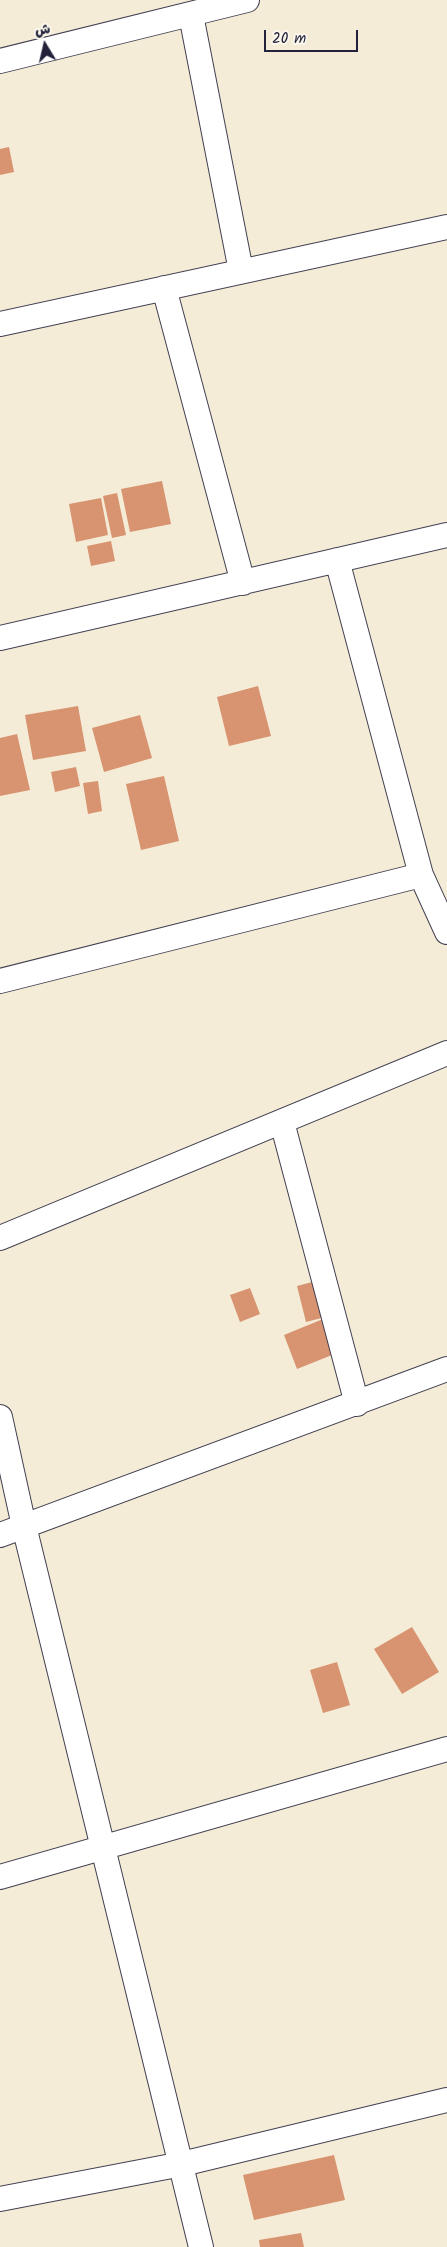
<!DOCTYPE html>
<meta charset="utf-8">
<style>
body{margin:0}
#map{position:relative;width:447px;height:2247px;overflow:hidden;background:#f4ecd7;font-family:Kalam,"Playpen Sans Arabic",sans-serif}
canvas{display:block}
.north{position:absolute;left:20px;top:20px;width:50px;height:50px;-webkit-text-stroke:4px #fbf7ec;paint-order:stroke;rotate:351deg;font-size:14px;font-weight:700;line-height:20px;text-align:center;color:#22223b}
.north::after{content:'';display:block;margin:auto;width:18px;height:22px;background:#22223b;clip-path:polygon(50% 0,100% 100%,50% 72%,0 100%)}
.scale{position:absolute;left:264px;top:30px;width:94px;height:22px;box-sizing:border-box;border:2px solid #22223b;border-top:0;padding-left:6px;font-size:15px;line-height:18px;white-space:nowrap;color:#22223b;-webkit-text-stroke:4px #fbf7ec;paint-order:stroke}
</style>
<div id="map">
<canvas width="447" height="2247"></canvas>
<div class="north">ش</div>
<div class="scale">20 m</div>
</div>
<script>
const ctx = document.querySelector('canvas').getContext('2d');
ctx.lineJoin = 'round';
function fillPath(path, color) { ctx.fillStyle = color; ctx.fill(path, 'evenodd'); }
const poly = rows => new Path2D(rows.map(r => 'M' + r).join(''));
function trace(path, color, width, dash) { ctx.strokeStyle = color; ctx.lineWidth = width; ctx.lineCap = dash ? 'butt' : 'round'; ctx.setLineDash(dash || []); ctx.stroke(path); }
fillPath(poly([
 [9,147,14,172,0,175,0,149],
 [162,481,171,524,130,532,121,489],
 [117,493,126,535,112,538,103,496],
 [101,498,108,535,76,542,69,504],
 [111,541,115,561,91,566,87,546],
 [258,686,271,736,229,746,217,697],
 [78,706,86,751,33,760,25,715],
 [140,715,152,758,104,772,92,728],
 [17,734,30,790,0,796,0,738],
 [76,767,80,786,55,792,51,772],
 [164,776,179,841,141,850,126,784],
 [98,781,102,811,88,814,83,783],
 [320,1280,329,1316,306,1322,297,1286],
 [250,1288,260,1314,240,1322,230,1295],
 [323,1319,337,1353,297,1369,284,1335],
 [412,1627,439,1672,402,1694,374,1649],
 [337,1662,350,1705,323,1713,310,1670],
 [334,2155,345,2200,254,2220,243,2175],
 [301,2233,304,2247,260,2247,259,2240]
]), '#d89370');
const street = poly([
 [191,15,241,271],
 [0,61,247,0],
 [164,288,243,583],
 [0,324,447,227],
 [337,560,421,875,447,932],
 [0,638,447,535],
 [0,981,421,875],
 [282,1122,357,1404],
 [0,1238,447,1053],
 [0,1417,24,1526,201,2247],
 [0,1535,447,1369],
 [0,1877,447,1749],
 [0,2199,182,2164,447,2100]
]);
trace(street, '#424052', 26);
trace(street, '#fff', 24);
</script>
